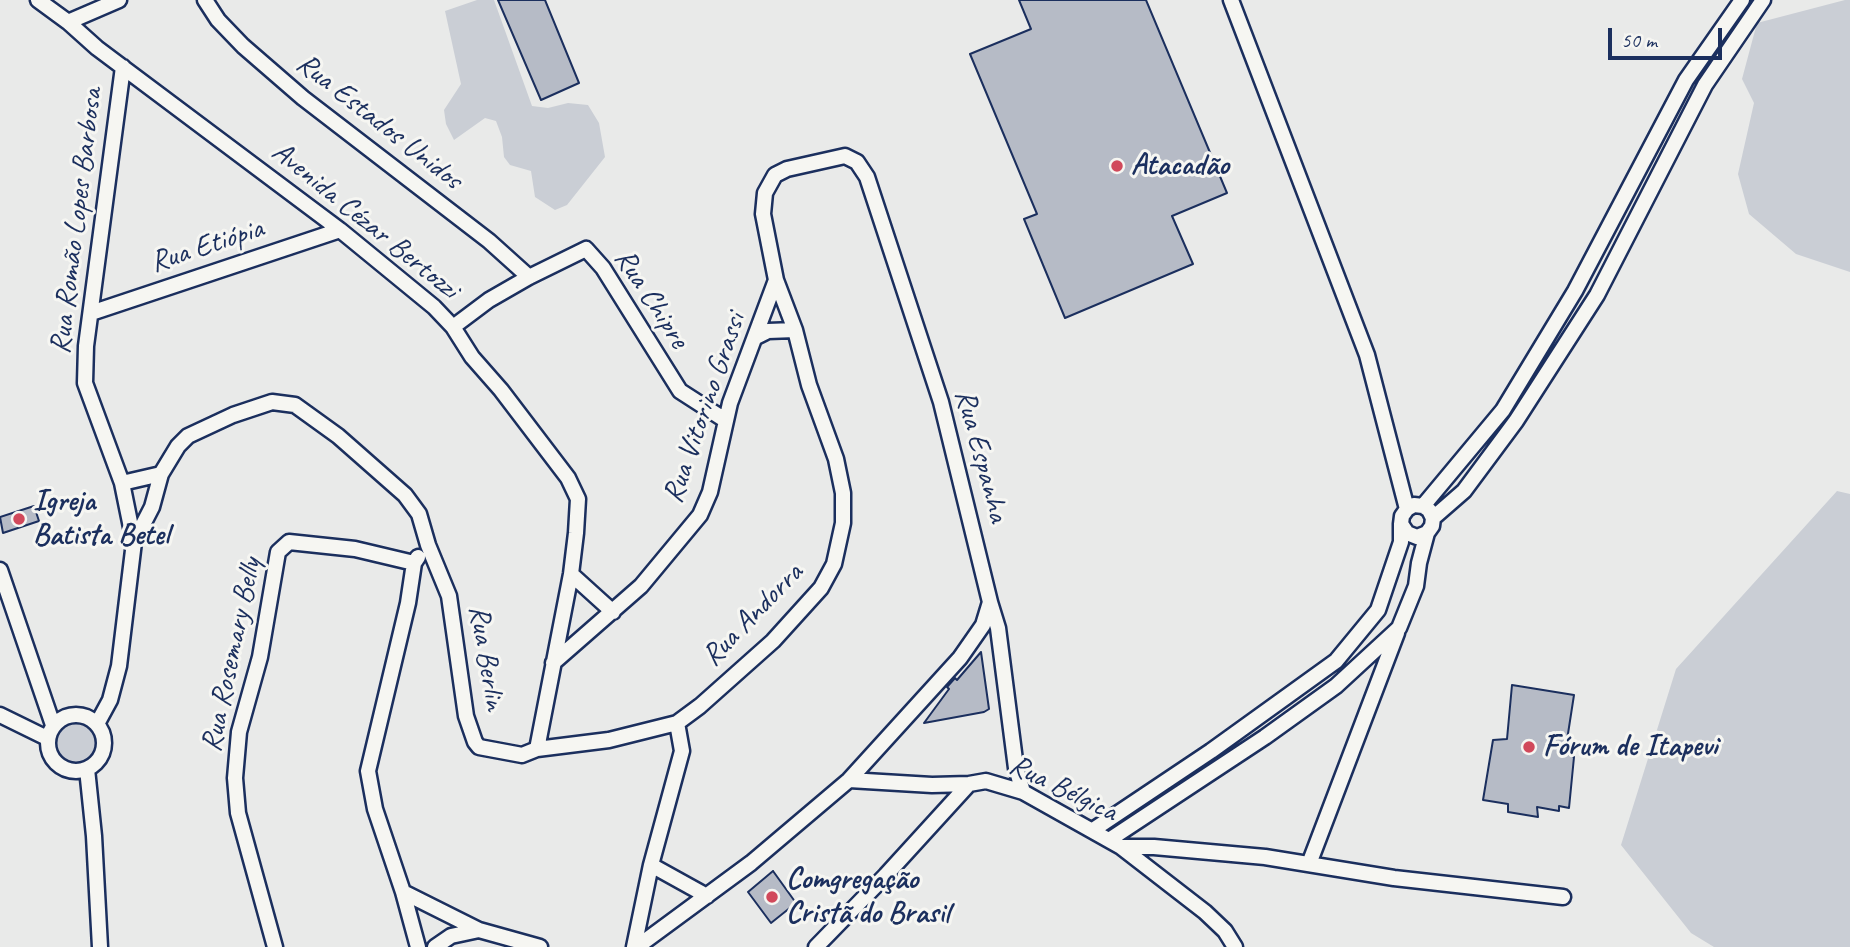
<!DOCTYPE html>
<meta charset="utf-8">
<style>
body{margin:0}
#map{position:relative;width:1850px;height:947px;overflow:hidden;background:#e9eae9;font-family:Caveat,sans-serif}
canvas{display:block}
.scale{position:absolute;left:1608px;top:28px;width:114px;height:32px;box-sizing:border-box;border:4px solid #1b2f5e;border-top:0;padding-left:9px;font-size:21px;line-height:24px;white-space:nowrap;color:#1b2f5e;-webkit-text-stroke:5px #f6f6f2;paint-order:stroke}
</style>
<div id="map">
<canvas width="1850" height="947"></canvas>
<div class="scale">50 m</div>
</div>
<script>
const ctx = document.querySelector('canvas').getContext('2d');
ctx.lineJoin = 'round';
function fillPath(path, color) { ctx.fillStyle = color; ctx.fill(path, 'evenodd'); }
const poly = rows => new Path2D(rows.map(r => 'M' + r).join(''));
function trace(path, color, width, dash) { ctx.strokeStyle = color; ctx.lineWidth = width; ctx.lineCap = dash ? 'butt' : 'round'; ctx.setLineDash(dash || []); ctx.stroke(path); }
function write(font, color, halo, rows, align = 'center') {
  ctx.font = font + ' Caveat,sans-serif'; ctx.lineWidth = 6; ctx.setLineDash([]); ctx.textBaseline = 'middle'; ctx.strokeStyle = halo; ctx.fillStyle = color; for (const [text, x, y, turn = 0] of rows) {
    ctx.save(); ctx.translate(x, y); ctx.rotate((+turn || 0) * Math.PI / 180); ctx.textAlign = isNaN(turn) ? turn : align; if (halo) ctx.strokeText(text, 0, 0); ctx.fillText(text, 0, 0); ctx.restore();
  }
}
fillPath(poly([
 [477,0,494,0,532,106,548,108,568,103,588,105,599,123,605,157,567,205,555,210,535,197,531,171,510,165,504,157,502,137,496,121,485,118,454,140,446,124,444,110,461,84,445,11],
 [1845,0,1850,0,1850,272,1796,254,1749,214,1738,174,1754,103,1742,79,1757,23],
 [1837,491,1850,494,1850,947,1714,947,1691,933,1621,845,1676,669],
 '53 743a23 23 0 1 1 46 0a23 23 0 1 1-46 0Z'
]), '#caced5');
const building = poly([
 [498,0,545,0,579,83,541,100,498,0],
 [1019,0,1146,0,1227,193,1172,216,1193,264,1065,318,1024,219,1037,214,970,54,1031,29,1019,0],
 [34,506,39,521,3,533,0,517,34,506],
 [981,652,989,709,984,712,924,723,949,689,947,687,955,678,957,680,981,652],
 [1512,685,1574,695,1565,753,1574,757,1569,808,1559,806,1559,811,1537,807,1538,817,1508,812,1508,804,1483,800,1493,740,1507,739,1512,685],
 [773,871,796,903,771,923,748,892,773,871]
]);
fillPath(building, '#b6bbc6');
trace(building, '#1b2f5e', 2);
const minor = poly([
 [38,0,68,22,97,48,340,230,434,307,453,327,472,357,501,390,568,478,578,499,576,533,571,574,537,749],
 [205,0,218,20,243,46,303,98,489,241,529,277],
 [1231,0,1367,355,1407,509],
 [68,22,119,0],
 [123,67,86,346,85,383,122,483,134,542],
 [91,313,340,230],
 [453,327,489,300,529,277,586,249,603,268,680,391,725,420],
 [756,337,768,331,795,330],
 [122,483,161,474],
 [1423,506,1503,410,1575,291,1686,80,1742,0],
 [1433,518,1464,491,1516,421,1597,295,1705,85,1763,0],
 [418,557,414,563,408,603,368,771,375,809,403,892,418,947],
 [0,570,53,725],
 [571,574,613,612],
 [990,602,998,628,1016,768,1023,792],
 [553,663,641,586,700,515,710,492,730,403,776,280],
 '48 743a28 28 0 1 1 56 0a28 28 0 1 1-56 0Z',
 [0,715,47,738],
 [97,724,110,700,119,666,134,542,152,507,161,474,178,446,188,436,233,415,272,402,295,405,338,436,405,495,419,514,428,545,449,596,466,716,475,742,479,747,522,755,537,749,609,740,677,723],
 [87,769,94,836,100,947],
 [849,780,932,785,969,784,986,781,1023,792,1121,847,1154,847,1265,857,1394,878,1563,897],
 [1093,830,1211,751,1336,661,1378,610,1401,542,1401,524,1402,516,1407,509,1414,505,1423,506,1429,510,1433,518,1432,526,1427,533,1417,537,1407,533,1401,524],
 [1109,840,1265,737,1336,686,1399,628,1416,586,1419,563,1427,533],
 [1121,847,1205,912,1225,931,1235,947],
 [1309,864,1397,633],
 [651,865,707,896],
 [403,892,479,930],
 [275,947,238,813,235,778,239,732,260,657,278,552,289,542,355,549,414,563],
 [435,947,451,936,479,930,540,947],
 [634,947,651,865,682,751,677,723,700,706,773,641,821,588,834,564,843,523,843,493,836,459,809,385,795,330,776,280,763,214,765,193,775,175,787,169,845,156,857,162,867,177,941,402,990,602,983,625,960,658,849,780,751,863,637,947],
 [816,947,886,875,969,784]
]);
trace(minor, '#1b2f5e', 19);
trace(minor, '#f6f6f2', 14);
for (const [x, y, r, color] of [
 [1117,166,7,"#d1495b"],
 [19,519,7,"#d1495b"],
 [1529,747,7,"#d1495b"],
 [772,897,7,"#d1495b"]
]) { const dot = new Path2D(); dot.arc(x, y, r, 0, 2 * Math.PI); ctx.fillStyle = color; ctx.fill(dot); trace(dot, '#f6f6f2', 2.5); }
write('30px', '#1b2f5e', '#f6f6f2', [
 ["Rua Estados Unidos",379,122,38],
 ["Rua Romão Lopes Barbosa",77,221,-83],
 ["Avenida Cézar Bertozzi",365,221,39],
 ["Rua Etiópia",207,246,-18],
 ["Rua Chipre",651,299,57],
 ["Rua Vitorino Grassi",705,408,-71],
 ["Rua Espanha",981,456,75],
 ["Rua Andorra",753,615,-46],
 ["Rua Rosemary Belly",232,655,-78],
 ["Rua Berlin",486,658,81],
 ["Rua Bélgica",1063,789,26]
]);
write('bold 30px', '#1b2f5e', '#f6f6f2', [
 ["Atacadão",1131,166],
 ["Igreja",33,502],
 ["Batista Betel",33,536],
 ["Fórum de Itapevi",1543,747],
 ["Comgregação",786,880],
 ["Cristã do Brasil",786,914]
], 'left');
</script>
